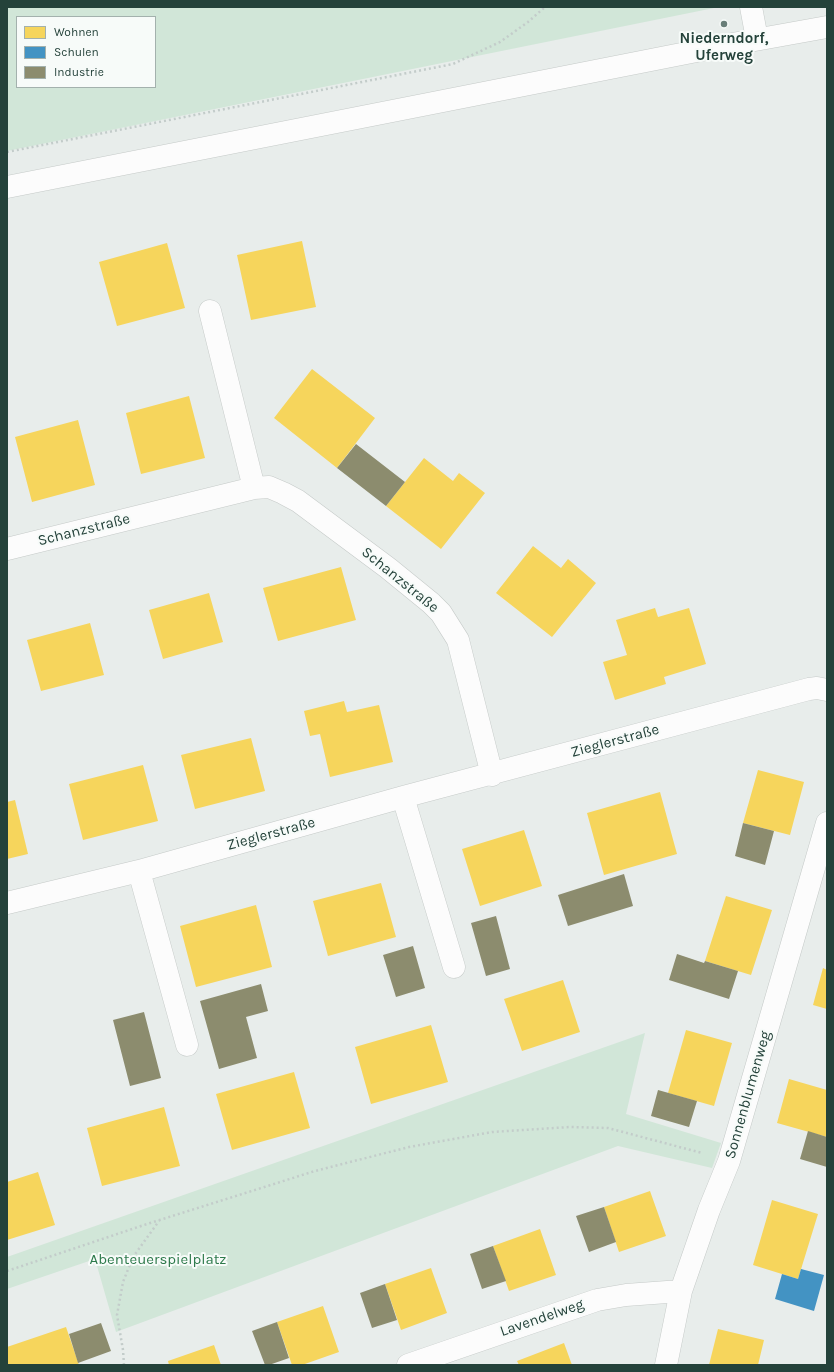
<!DOCTYPE html>
<meta charset="utf-8">
<style>
body{margin:0}
#map{position:relative;width:834px;height:1372px;overflow:hidden;background:#e8edeb;font-family:Karla,sans-serif}
canvas{display:block}
.frame{position:absolute;inset:0;border:8px solid #24423a;pointer-events:none}
.legend{position:absolute;left:16px;top:16px;width:140px;height:72px;box-sizing:border-box;background:#f7fbf9;border:1px solid #a3b1ad;margin:0;padding:5px 7px;list-style:none;font-size:12px;color:#24423a}
.legend li{display:flex;align-items:center;gap:8px;height:20px}
.legend b{width:20px;border:1px solid #a3b1ad}
</style>
<div id="map">
<canvas width="834" height="1372"></canvas>
<div class="frame"></div>
<ul class="legend">
<li><b style="height:11px;background:#f6d55c"></b>Wohnen</li>
<li><b style="height:11px;background:#4393c3"></b>Schulen</li>
<li><b style="height:11px;background:#8c8c6e"></b>Industrie</li>
</ul>
</div>
<script>
const ctx = document.querySelector('canvas').getContext('2d');
ctx.lineJoin = 'round';
function fillPath(path, color) { ctx.fillStyle = color; ctx.fill(path, 'evenodd'); }
const poly = rows => new Path2D(rows.map(r => 'M' + r).join(''));
function trace(path, color, width, dash) { ctx.strokeStyle = color; ctx.lineWidth = width; ctx.lineCap = dash ? 'butt' : 'round'; ctx.setLineDash(dash || []); ctx.stroke(path); }
function write(font, color, halo, rows, align = 'center') {
  ctx.font = font + ' Karla,sans-serif'; ctx.lineWidth = 4; ctx.setLineDash([]); ctx.textBaseline = 'middle'; ctx.strokeStyle = halo; ctx.fillStyle = color; for (const [text, x, y, turn = 0] of rows) {
    ctx.save(); ctx.translate(x, y); ctx.rotate((+turn || 0) * Math.PI / 180); ctx.textAlign = isNaN(turn) ? turn : align; if (halo) ctx.strokeText(text, 0, 0); ctx.fillText(text, 0, 0); ctx.restore();
  }
}
fillPath(poly([
 [7,7,719,7,7,151],
 [17,17,155,17,155,87,17,87],
 [645,1033,626,1114,721,1143,712,1168,618,1146,116,1332,95,1259,7,1289,7,1257]
]), '#d1e6d8');
fillPath(poly([
 [302,241,316,307,251,320,237,255],
 [167,243,185,308,117,326,99,262],
 [312,369,375,418,337,468,274,418],
 [189,396,205,458,141,474,126,413],
 [78,420,95,485,32,502,15,437],
 [424,458,453,481,459,473,485,493,441,549,386,506],
 [533,546,561,568,568,559,596,583,552,637,496,593],
 [341,567,356,620,278,641,263,588],
 [209,593,223,642,163,659,149,610],
 [655,608,658,617,689,608,706,664,664,677,666,684,615,700,603,662,627,655,616,620],
 [90,623,104,675,41,691,27,640],
 [344,701,347,712,379,705,393,762,330,777,320,734,310,736,304,711],
 [251,738,265,791,195,809,181,755],
 [143,765,158,821,83,840,69,784],
 [758,770,804,782,790,835,743,823],
 [660,792,677,854,604,875,587,813],
 [15,800,28,854,7,859,7,802],
 [524,830,542,886,480,906,462,849],
 [381,883,396,937,328,956,313,901],
 [726,896,772,910,751,975,705,961],
 [256,905,272,967,196,987,180,926],
 [823,968,827,970,827,1009,813,1005],
 [563,980,580,1032,522,1051,504,999],
 [431,1025,448,1082,371,1104,355,1047],
 [686,1030,732,1043,714,1106,668,1093],
 [294,1072,310,1128,232,1150,216,1094],
 [789,1079,827,1090,827,1137,777,1123],
 [164,1107,180,1166,102,1186,87,1128],
 [38,1172,55,1225,7,1240,7,1182],
 [650,1191,666,1236,619,1252,604,1207],
 [772,1200,818,1214,798,1279,753,1265],
 [540,1229,556,1275,509,1291,493,1246],
 [431,1268,447,1313,401,1330,385,1284],
 [323,1306,339,1352,302,1365,292,1365,277,1322],
 [66,1327,79,1365,7,1365,7,1347],
 [718,1329,764,1340,758,1365,709,1365],
 [564,1343,572,1365,519,1365,517,1361],
 [214,1345,221,1365,169,1365,168,1361]
]), '#f6d55c');
fillPath(poly([
 [801,1269,824,1275,814,1311,775,1299,782,1274,798,1279]
]), '#4393c3');
fillPath(poly([
 [356,444,405,482,386,506,337,468],
 [743,823,774,831,765,865,735,856],
 [624,874,633,906,568,926,558,895],
 [496,916,510,969,486,976,471,923],
 [413,946,425,988,396,997,383,955],
 [677,954,704,963,705,961,738,971,729,999,669,980],
 [261,984,268,1011,246,1017,257,1058,219,1069,200,1001],
 [144,1012,161,1078,130,1086,113,1020],
 [658,1090,697,1101,689,1127,651,1116],
 [808,1131,827,1137,827,1167,800,1159],
 [604,1207,616,1242,589,1252,576,1216],
 [493,1246,506,1281,482,1289,470,1254],
 [385,1284,397,1320,372,1328,360,1293],
 [277,1322,289,1358,269,1365,265,1365,252,1331],
 [101,1323,111,1351,78,1363,69,1334]
]), '#8c8c6e');
const minor = poly([
 [751,7,757,39],
 [7,187,727,45,827,27],
 [210,311,254,488,269,487,283,493,298,501,388,568,431,603,441,613,458,640,492,775],
 [7,549,254,488],
 [403,797,454,967],
 [139,871,187,1045],
 [7,903,139,871,403,797,809,689,817,688,827,690],
 [408,1365,597,1300,626,1295,681,1291],
 [666,1365,681,1291,709,1210,729,1161,827,823]
]);
trace(minor, '#c5cac8', 23);
trace(poly([
 [7,152,453,64,500,42,528,22,545,7],
 [7,1271,147,1224,315,1171,409,1147,492,1132,570,1127,608,1128,702,1153],
 [124,1365,123,1350,117,1315,123,1282,133,1257,159,1221]
]), '#c3ccca', 2.5, [2, 3]);
trace(minor, '#fcfcfc', 22);
for (const [x, y, r, color] of [
 [724,24,4,"#697e78"]
]) { const dot = new Path2D(); dot.arc(x, y, r, 0, 2 * Math.PI); ctx.fillStyle = color; ctx.fill(dot); trace(dot, '#f7fbf9', 1.5); }
write('bold 15px', '#24423a', '#f7fbf9', [
 ["Niederndorf,",724,39],
 ["Uferweg",724,56]
]);
write('15px', '#24423a', '#f7fbf9', [
 ["Schanzstraße",84,530,-14],
 ["Schanzstraße",400,580,39],
 ["Zieglerstraße",615,741,-15],
 ["Zieglerstraße",271,834,-15],
 ["Sonnenblumenweg",748,1095,-74],
 ["Lavendelweg",542,1318,-19]
]);
write('15px', '#2d7a4b', '#f7fbf9', [
 ["Abenteuerspielplatz",158,1260]
]);
</script>
